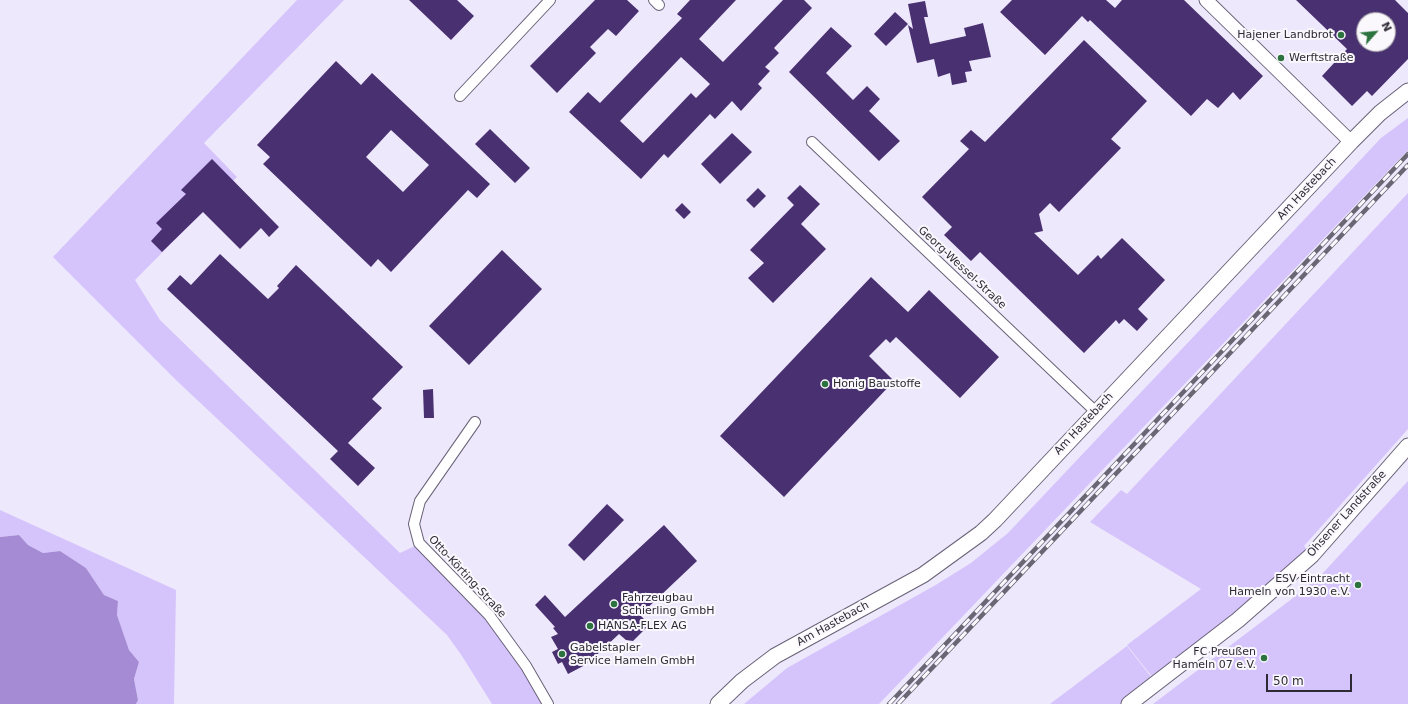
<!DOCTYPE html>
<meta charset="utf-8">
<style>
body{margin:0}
#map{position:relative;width:1408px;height:704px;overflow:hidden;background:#eee8fc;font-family:"DejaVu Sans",sans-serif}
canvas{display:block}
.north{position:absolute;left:1356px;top:12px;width:40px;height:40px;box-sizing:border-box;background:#faf8fd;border:1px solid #a8a6ac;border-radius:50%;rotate:63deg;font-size:11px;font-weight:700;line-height:16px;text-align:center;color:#2d2a33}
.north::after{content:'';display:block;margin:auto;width:14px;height:18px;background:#2d7340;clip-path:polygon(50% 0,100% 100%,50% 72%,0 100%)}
.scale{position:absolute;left:1266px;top:674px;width:86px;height:18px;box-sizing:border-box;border:2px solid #2d2a33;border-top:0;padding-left:5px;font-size:12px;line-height:14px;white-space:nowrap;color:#2d2a33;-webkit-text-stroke:3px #faf8fd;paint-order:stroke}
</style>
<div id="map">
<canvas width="1408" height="704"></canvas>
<div class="north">N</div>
<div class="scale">50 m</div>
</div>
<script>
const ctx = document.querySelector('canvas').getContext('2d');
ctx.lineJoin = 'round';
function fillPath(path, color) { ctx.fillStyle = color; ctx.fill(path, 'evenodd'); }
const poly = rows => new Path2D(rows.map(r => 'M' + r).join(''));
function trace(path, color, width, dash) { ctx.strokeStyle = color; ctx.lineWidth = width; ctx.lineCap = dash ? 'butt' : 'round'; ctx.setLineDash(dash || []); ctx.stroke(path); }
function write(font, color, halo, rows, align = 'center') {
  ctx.font = font + ' "DejaVu Sans",sans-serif'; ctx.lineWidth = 4; ctx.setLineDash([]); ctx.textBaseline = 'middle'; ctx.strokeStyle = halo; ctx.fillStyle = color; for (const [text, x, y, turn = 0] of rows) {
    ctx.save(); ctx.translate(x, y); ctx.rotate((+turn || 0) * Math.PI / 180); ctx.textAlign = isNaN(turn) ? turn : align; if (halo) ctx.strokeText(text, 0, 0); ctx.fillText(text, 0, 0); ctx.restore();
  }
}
fillPath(poly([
 [297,0,344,0,204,143,237,177,135,280,160,320,400,553,419,544,488,615,547,704,492,704,462,656,447,635,176,380,53,257],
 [1408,118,1408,150,879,704,744,704,787,668,934,586,971,563,1008,533,1351,170,1381,138],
 [1408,193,1408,429,1304,546,1312,555,1157,683,1127,645,1201,589,1090,522,1121,490,1127,494],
 [1408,481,1408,704,1153,704,1293,598,1323,573],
 [0,510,176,590,174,704,136,704,138,700,134,679,139,662,129,650,117,615,118,601,104,595,86,568,60,551,43,553,28,545,19,535,0,537],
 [1127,646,1155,682,1127,704,1050,704]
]), '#d5c3fb');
fillPath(poly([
 [19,535,28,545,43,553,60,551,86,568,104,595,118,601,117,615,129,650,139,662,134,679,138,700,136,704,0,704,0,537]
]), '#a48bd3');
fillPath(poly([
 [409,0,457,0,474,16,451,40],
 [595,0,627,0,639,11,616,36,608,29,590,47,596,53,557,93,530,66],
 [690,0,736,0,699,39,723,62,783,0,804,0,812,8,774,48,779,53,765,67,770,71,758,84,762,88,741,111,732,101,715,119,710,114,668,158,664,154,641,179,569,112,588,92,600,103,682,18,677,14],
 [681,57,710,84,696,98,691,93,643,143,620,121],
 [1012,0,1106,0,1115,8,1122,0,1184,0,1263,76,1240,100,1233,92,1218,108,1207,99,1191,116,1090,20,1088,22,1082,16,1045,55,1000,12],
 [1296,0,1395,0,1408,13,1408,59,1372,96,1367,91,1352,106,1322,76,1347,49],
 [1364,20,1388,20,1388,44,1364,44],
 [925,1,928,17,924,17,930,44,966,36,964,28,983,23,991,57,969,61,972,71,965,72,967,82,952,85,950,73,938,77,934,59,917,63,908,25,913,29,908,4],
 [895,12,908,24,886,46,874,34],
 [831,27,852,46,826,73,853,100,867,86,880,99,869,111,900,141,879,161,789,72],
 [1084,40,1147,101,1111,139,1121,148,1059,212,1050,203,1039,214,1043,231,1034,233,1078,275,1098,255,1101,259,1122,238,1165,280,1138,309,1148,319,1137,331,1124,319,1119,324,1116,320,1084,353,980,252,971,261,944,235,952,227,922,197,969,149,960,141,971,130,985,142],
 [336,61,361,85,372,73,490,184,477,198,468,190,391,272,378,259,371,267,263,164,270,157,257,145],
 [391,130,429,165,403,192,366,157],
 [490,129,530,168,515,183,475,144],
 [732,133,752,152,720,184,701,164],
 [212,159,279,227,269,237,261,228,240,249,203,212,162,252,151,241,162,229,156,223,186,194,181,190],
 [800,185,820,204,801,224,826,249,773,303,748,278,764,263,750,250,794,205,787,198],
 [758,188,766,196,754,208,746,200],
 [682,203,691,212,684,219,675,210],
 [502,250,542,289,469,365,429,326],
 [220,254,268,299,279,288,277,286,296,265,403,367,372,399,382,408,348,443,375,468,358,486,330,459,338,451,167,289,180,275,191,285],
 [871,277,908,312,929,290,999,357,960,398,896,337,890,343,886,339,869,356,894,381,784,497,720,436],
 [433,389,434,418,424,418,423,390],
 [607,504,624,520,584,561,568,545],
 [664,525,697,561,640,615,646,621,646,628,633,641,626,640,619,634,587,664,568,674,562,662,558,664,552,652,558,649,551,637,558,634,553,628,555,627,535,605,545,595,565,617]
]), '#493070');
const minor = poly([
 [654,0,659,5],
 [460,96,550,0],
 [812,142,1096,412],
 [475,422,420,501,414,524,419,543,489,615,526,666,548,704]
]);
const tertiary = poly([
 [1206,0,1351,142]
]);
const secondary = poly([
 [718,704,742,681,775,656,923,575,981,533,995,520,1351,142,1380,113,1408,91],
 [1129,704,1238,620,1312,555,1408,446]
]);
trace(minor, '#696277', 12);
trace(tertiary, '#696277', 15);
trace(secondary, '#696277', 17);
trace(minor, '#fff', 10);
trace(tertiary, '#fff', 13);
trace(secondary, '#fff', 15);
const rail = poly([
 [889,704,1408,154],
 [898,704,1408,165]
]);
trace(rail, '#6a6673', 4.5);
trace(rail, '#faf8fd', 3, [9]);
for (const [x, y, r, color] of [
 [1341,35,4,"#2d7340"],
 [1281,58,4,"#2d7340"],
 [825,384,4,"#2d7340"],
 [1358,585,4,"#2d7340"],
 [614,604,4,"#2d7340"],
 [590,626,4,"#2d7340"],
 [562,654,4,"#2d7340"],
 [1264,658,4,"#2d7340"]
]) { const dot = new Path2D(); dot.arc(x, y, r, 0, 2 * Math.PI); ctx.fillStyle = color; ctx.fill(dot); trace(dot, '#faf8fd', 1.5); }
write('11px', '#2d2a33', '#faf8fd', [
 ["Hajener Landbrot",1333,35,"right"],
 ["Werftstraße",1289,58],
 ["Honig Baustoffe",833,384],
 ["ESV Eintracht",1350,579,"right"],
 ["Hameln von 1930 e.V.",1350,592,"right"],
 ["Fahrzeugbau",622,598],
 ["Schierling GmbH",622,611],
 ["HANSA-FLEX AG",598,626],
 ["Gabelstapler",570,648],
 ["Service Hameln GmbH",570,661],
 ["FC Preußen",1256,652,"right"],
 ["Hameln 07 e.V.",1256,665,"right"]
], 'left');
write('11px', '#2d2a33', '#faf8fd', [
 ["Am Hastebach",1307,189,-47],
 ["Georg-Wessel-Straße",962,268,43],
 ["Am Hastebach",1084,424,-47],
 ["Ohsener Landstraße",1347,514,-48],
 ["Otto-Körting-Straße",467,577,47],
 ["Am Hastebach",833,624,-29]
]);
</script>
